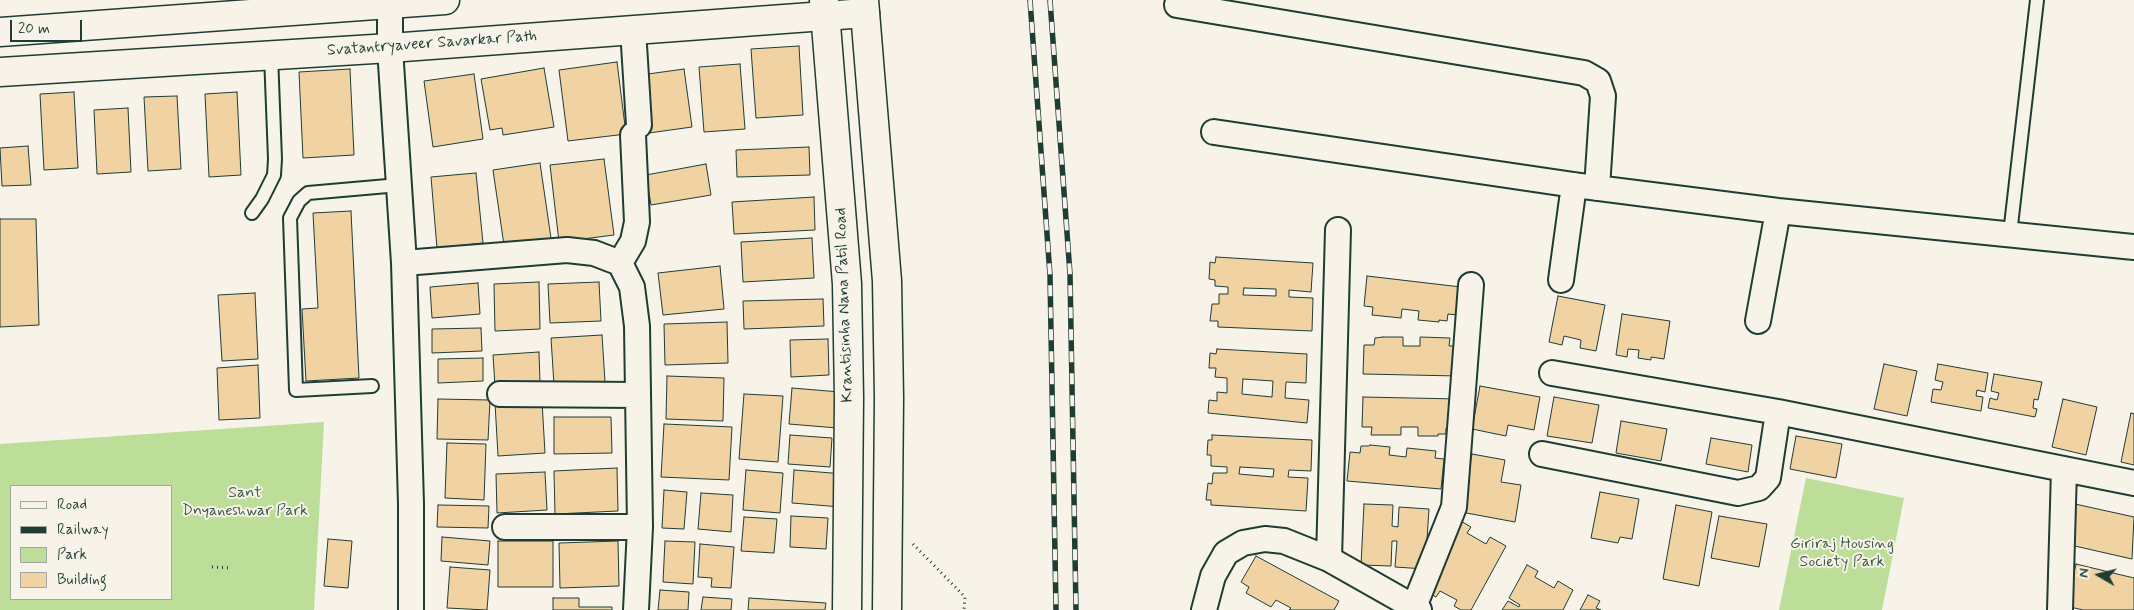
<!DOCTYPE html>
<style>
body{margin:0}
#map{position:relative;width:2134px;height:610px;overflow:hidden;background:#f7f3e8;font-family:Mynerve,sans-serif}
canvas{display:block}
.legend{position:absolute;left:10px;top:485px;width:162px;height:115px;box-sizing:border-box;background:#f7f3e8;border:1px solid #a1aaa0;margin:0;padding:6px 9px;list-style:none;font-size:15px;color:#1f3d34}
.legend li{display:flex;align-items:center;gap:10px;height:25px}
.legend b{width:25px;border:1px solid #a1aaa0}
.north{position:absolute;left:2074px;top:550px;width:50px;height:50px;-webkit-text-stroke:4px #f7f3e8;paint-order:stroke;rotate:278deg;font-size:14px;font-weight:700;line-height:20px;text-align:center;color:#1f3d34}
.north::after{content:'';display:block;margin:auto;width:18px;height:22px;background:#1f3d34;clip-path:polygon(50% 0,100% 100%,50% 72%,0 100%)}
.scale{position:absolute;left:10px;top:20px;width:72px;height:22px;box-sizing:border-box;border:2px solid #1f3d34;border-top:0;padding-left:6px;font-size:15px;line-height:18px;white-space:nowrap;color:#1f3d34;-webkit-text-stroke:4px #f7f3e8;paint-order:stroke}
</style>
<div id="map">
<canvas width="2134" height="610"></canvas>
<ul class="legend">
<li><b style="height:6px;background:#f7f3e8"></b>Road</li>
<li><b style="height:6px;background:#1f3d34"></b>Railway</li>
<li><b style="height:14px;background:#bcde98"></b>Park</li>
<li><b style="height:14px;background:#f0d2a3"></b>Building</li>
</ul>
<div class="north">N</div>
<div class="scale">20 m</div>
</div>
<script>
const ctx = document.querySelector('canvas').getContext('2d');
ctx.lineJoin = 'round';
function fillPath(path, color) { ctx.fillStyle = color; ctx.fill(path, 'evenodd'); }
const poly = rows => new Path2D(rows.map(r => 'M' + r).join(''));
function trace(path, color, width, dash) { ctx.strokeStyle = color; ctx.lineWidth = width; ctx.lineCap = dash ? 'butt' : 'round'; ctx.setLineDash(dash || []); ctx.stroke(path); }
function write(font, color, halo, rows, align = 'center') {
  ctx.font = font + ' Mynerve,sans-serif'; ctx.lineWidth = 4; ctx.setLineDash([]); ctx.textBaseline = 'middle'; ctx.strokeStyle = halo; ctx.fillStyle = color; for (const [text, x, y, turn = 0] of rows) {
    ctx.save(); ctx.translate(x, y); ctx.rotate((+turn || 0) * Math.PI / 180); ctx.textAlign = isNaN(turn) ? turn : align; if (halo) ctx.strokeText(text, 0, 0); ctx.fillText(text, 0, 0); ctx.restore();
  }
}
fillPath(poly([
 [324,422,314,610,0,610,0,444],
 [171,486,171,599,11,599,11,486],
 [1806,478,1904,498,1882,610,1779,610]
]), '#bcde98');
const building = poly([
 [799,46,803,115,756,118,751,49,799,46],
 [617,62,626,134,568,141,559,70,617,62],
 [740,64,745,129,704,132,699,67,740,64],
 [544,68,554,127,503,135,502,128,490,130,481,79,544,68],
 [350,69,354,155,303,158,299,72,350,69],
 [684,69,692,127,649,133,641,75,684,69],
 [474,74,483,139,433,147,424,81,474,74],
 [74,92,78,168,44,170,40,94,74,92],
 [237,92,241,175,209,177,205,94,237,92],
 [177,96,181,169,148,171,144,97,177,96],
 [128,108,131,172,97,174,94,110,128,108],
 [28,146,31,185,2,186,0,148,28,146],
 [809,147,810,175,737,177,736,150,809,147],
 [604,159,614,235,559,242,550,165,604,159],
 [540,163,552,245,505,252,493,170,540,163],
 [706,164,711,195,651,205,646,175,706,164],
 [476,173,483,243,437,248,431,177,476,173],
 [814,197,815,230,734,234,732,202,814,197],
 [351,211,359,378,306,381,302,309,318,308,313,213,351,211],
 [0,219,36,219,39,325,0,327,0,219],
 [812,238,814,278,743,282,741,242,812,238],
 [1216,257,1313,263,1311,292,1289,290,1289,297,1313,298,1312,331,1218,327,1218,321,1210,321,1212,304,1219,304,1219,294,1228,294,1228,287,1215,286,1215,280,1209,279,1210,262,1215,263,1216,257],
 [1244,288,1276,289,1276,296,1243,295,1244,288],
 [720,266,724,309,663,315,658,273,720,266],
 [1367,276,1461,287,1458,315,1448,314,1447,321,1439,320,1439,322,1418,320,1419,311,1402,309,1401,318,1372,315,1373,307,1364,306,1367,276],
 [539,282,540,329,495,331,494,284,539,282],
 [599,282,601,321,550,323,548,284,599,282],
 [478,283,480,314,432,318,430,287,478,283],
 [255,293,258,359,222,361,218,295,255,293],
 [1558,296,1605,305,1596,351,1580,348,1581,340,1564,336,1562,345,1549,342,1558,296],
 [823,299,824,326,744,329,743,301,823,299],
 [1622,314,1670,321,1664,359,1651,357,1651,360,1638,358,1639,350,1628,349,1627,357,1616,355,1622,314],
 [727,322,728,363,665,365,664,324,727,322],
 [481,328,482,351,432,353,432,329,481,328],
 [602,335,605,382,554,385,551,338,602,335],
 [1383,337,1403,337,1403,346,1420,346,1420,337,1450,338,1449,346,1459,346,1458,376,1363,374,1364,345,1374,345,1375,338,1383,337],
 [828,339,829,375,791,377,790,340,828,339],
 [1217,349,1307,354,1306,383,1286,382,1285,398,1309,400,1307,423,1208,413,1209,400,1217,401,1217,392,1227,393,1227,378,1215,377,1216,368,1209,368,1210,353,1216,354,1217,349],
 [1243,379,1273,381,1272,397,1242,394,1243,379],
 [539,352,540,382,495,386,493,355,539,352],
 [483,358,483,381,438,383,438,359,483,358],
 [1884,364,1917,371,1907,416,1874,409,1884,364],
 [1938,364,1988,373,1985,392,1977,390,1976,396,1983,397,1981,411,1931,402,1933,389,1941,390,1943,382,1935,380,1938,364],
 [258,365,260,418,219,420,217,368,258,365],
 [1994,374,2042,382,2038,400,2034,399,2033,408,2037,409,2035,417,1988,408,1990,398,1997,400,1999,393,1991,391,1994,374],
 [667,376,724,378,723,421,666,419,667,376],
 [1480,386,1540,397,1534,430,1508,425,1506,436,1472,429,1480,386],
 [792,388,840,392,837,428,789,424,792,388],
 [744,394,783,396,778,462,739,459,744,394],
 [1363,397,1458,399,1457,428,1446,428,1446,434,1438,434,1438,436,1418,436,1418,427,1401,427,1401,435,1371,435,1372,427,1362,427,1363,397],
 [1554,397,1599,405,1592,443,1547,436,1554,397],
 [438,399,490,400,488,440,437,439,438,399],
 [2063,399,2097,407,2086,455,2052,447,2063,399],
 [542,401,545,453,498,456,495,403,542,401],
 [2131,413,2134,414,2134,465,2121,462,2131,413],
 [554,417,611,417,612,453,554,454,554,417],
 [1621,421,1667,429,1661,461,1616,453,1621,421],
 [664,424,732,427,729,480,661,477,664,424],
 [790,435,832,438,830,467,788,464,790,435],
 [1212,435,1312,440,1311,471,1289,470,1288,477,1308,478,1306,511,1211,505,1211,500,1206,500,1208,483,1212,484,1213,473,1227,473,1227,467,1211,466,1211,455,1207,455,1208,440,1212,440,1212,435],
 [1240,467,1274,469,1273,477,1239,474,1240,467],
 [1796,436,1842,444,1836,478,1790,469,1796,436],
 [1711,438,1752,445,1748,472,1706,464,1711,438],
 [447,443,486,444,484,500,445,498,447,443],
 [1370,445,1390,447,1389,455,1406,457,1407,448,1436,451,1435,458,1444,459,1441,489,1347,481,1350,452,1360,453,1361,446,1369,446,1370,445],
 [1472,454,1505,460,1501,482,1521,485,1515,522,1461,512,1472,454],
 [617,468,618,511,555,514,554,471,617,468],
 [746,470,783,473,780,513,743,510,746,470],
 [794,470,844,474,841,507,792,503,794,470],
 [545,472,547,510,497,513,496,474,545,472],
 [664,490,687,492,684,529,662,528,664,490],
 [1600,492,1639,499,1632,539,1620,537,1618,543,1591,538,1600,492],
 [701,493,733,495,731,532,698,529,701,493],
 [1364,504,1393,505,1392,526,1398,527,1399,507,1429,509,1425,569,1395,567,1397,541,1392,541,1391,566,1361,565,1364,504],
 [2075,504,2134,517,2132,559,2066,544,2075,504],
 [438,505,489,506,488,528,437,527,438,505],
 [1676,505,1712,512,1699,586,1663,579,1676,505],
 [791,516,828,518,826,549,790,547,791,516],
 [1719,516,1767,524,1759,567,1711,558,1719,516],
 [744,517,777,519,774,553,741,551,744,517],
 [1459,520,1471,527,1467,533,1486,544,1490,537,1506,546,1471,610,1461,610,1454,606,1457,600,1440,591,1436,597,1422,589,1459,520],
 [442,537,490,541,488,565,441,561,442,537],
 [328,539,352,541,348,588,324,586,328,539],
 [498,541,553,541,553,587,498,587,498,541],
 [618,541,619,586,560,588,559,543,618,541],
 [665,541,695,542,693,584,663,582,665,541],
 [700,544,734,547,731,588,711,587,712,578,698,577,700,544],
 [1256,556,1339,601,1334,610,1289,610,1291,608,1276,600,1271,607,1246,593,1249,587,1241,582,1256,556],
 [2076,564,2134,578,2134,610,2083,610,2066,606,2076,564],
 [1527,565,1538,571,1535,577,1554,588,1558,581,1573,590,1563,610,1502,610,1508,601,1519,607,1520,605,1509,598,1527,565],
 [450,567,490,570,487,610,447,608,450,567],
 [660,590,689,592,688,610,658,610,660,590],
 [1588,595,1600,601,1596,608,1601,610,1580,610,1588,595],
 [703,597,732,599,731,610,701,610,703,597],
 [553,598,579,598,579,607,612,607,612,610,553,610,553,598],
 [749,598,826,603,825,610,748,610,749,598]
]);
fillPath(building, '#f0d2a3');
trace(building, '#1f3d34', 1);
const service = poly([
 [252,213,262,199,274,175,275,159,271,55],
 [2010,234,2037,0],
 [372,386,296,390,290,218,299,201,308,193,399,185]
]);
const minor = poly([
 [390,4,390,48,404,263,411,504,411,610],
 [1177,5,1584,73,1598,81,1603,96,1597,188],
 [633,29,639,125],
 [1214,132,1574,185,1778,211,2134,247],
 [404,263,567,250,594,253,620,263,632,287,637,326,640,527,636,610],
 [620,263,633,241,637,222,633,135],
 [1561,280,1574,185],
 [1758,321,1778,211],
 [1552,373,1778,412,2134,483],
 [500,394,638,395],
 [1542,454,1738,493,1759,488,1768,478,1778,412],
 [505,527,640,527],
 [1329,559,1338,230],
 [1414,607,1454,507,1471,285],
 [1204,610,1213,576,1226,553,1243,543,1265,539,1284,541,1329,559,1419,610],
 [2060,610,2064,469]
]);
const secondary = poly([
 [824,0,847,284,849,398,847,610],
 [864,0,887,281,889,398,887,610]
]);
const primary = poly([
 [0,32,445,0],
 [0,72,390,48,865,13]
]);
trace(service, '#1f3d34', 16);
trace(minor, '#1f3d34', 28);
trace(secondary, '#1f3d34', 31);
trace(primary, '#1f3d34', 31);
trace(poly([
 [913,544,965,597,964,610],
 [212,567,230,568]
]), '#1f3d34', 3, [1, 4]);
trace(service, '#f7f3e8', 12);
trace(minor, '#f7f3e8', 24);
trace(secondary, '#f7f3e8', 28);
trace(primary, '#f7f3e8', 28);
const rail = poly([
 [1030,0,1050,275,1056,610],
 [1050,0,1070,274,1076,610]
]);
trace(rail, '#1f3d34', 5.5);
trace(rail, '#f7f3e8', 4, [11]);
write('16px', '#1f3d34', '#f7f3e8', [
 ["Svatantryaveer Savarkar Path",432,44,-4],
 ["Krantisinha Nana Patil Road",845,305,-92]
]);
write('16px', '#3e5d48', '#f7f3e8', [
 ["Sant",245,494],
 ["Dnyaneshwar Park",245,512],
 ["Giriraj Housing",1842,545],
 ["Society Park",1842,563]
]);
</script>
